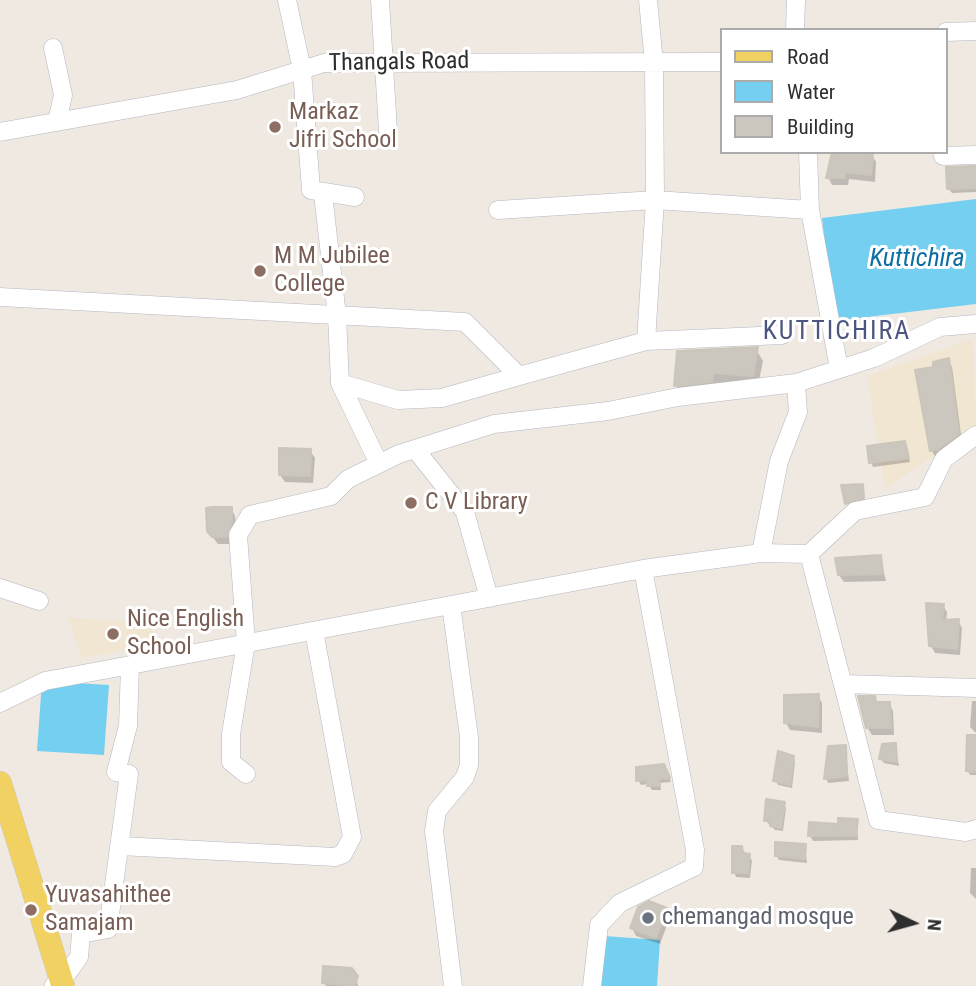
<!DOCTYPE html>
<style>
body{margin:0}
#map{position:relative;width:976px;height:986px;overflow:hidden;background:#efe9e1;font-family:"Roboto Condensed",sans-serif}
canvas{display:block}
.legend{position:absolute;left:720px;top:28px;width:228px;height:126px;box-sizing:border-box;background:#fff;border:2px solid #ababab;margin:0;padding:9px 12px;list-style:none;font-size:21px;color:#2e2e2e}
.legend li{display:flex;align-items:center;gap:14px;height:35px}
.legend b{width:35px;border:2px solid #ababab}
.north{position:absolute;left:878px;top:888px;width:70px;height:70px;-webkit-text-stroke:5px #fff;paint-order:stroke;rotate:95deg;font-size:19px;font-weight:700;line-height:28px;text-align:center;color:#2e2e2e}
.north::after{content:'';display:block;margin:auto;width:24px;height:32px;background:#2e2e2e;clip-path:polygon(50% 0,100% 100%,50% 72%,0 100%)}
</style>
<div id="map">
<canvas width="976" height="986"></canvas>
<ul class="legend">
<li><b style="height:9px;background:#f2d163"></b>Road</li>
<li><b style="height:19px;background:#75cff0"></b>Water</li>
<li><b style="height:19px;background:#cbc7bf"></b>Building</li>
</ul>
<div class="north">N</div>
</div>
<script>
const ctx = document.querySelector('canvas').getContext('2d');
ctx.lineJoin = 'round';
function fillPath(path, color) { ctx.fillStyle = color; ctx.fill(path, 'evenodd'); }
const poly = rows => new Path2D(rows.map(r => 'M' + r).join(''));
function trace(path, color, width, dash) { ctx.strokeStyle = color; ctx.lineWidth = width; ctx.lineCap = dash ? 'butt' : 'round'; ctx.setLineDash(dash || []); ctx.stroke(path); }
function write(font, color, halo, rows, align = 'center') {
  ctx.font = font + ' "Roboto Condensed",sans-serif'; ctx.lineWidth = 6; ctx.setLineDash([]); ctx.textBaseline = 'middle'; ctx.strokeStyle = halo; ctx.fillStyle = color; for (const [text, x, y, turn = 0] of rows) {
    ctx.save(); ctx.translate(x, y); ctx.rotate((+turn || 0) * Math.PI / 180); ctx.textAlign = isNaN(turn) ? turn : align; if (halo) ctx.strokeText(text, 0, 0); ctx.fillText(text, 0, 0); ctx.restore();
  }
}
fillPath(poly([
 [973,339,976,427,885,489,867,376],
 [68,618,152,622,153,645,82,658]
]), '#f0e6d1');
fillPath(poly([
 [976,199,976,304,834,321,822,218],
 [42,681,109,685,104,755,37,751],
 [604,936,660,940,657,986,601,986]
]), '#75cff0');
fillPath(poly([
 [833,152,872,155,876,162,875,182,849,179,848,185,832,185,828,177],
 [976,168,976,192,952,193,949,189],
 [757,351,763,361,758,386,718,383,717,391,681,396,676,386,678,353],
 [948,360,952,367,962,442,936,458,932,451,917,371,935,368],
 [904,443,910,462,873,467,871,462],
 [310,451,315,458,313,483,285,482,280,475],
 [862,486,865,502,849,508,843,487],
 [231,508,235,516,236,531,231,544,218,544,208,531],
 [880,556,886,581,844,582,839,575],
 [943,606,947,612,946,622,958,621,962,628,960,655,935,653,931,646],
 [818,696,822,703,822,733,790,730,786,723],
 [874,698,878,704,889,703,893,711,894,735,872,735,867,727],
 [972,701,976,701,976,733,970,727],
 [895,745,899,766,884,763,881,759],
 [845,747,849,781,828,783,826,778],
 [976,753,976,775,970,775,968,771],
 [793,757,795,762,792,788,778,785,775,780],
 [666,771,671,782,660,783,661,790,652,790,648,784,641,785,638,780],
 [783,803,786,808,783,831,775,830,765,820],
 [857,821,858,840,813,841,810,836,810,824,840,825],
 [805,846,807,863,779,860,777,856],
 [741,848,752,860,750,878,736,877,734,872],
 [971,868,976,868,976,899,970,893],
 [666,909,670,917,660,944,636,936,632,928],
 [356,977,358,986,326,986,324,982]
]), '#0003');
const building = poly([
 [832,152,873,153,871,175,845,172,845,178,826,178,832,152],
 [976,166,976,188,947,189,946,167,976,166],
 [758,347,753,376,713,373,712,382,674,386,677,351,758,347],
 [949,358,959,434,937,450,930,451,915,370,933,367,933,362,949,358],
 [905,441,909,458,869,463,867,446,905,441],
 [279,448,311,449,310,476,279,475,279,448],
 [863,484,864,498,845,504,841,485,863,484],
 [212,507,232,507,232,522,227,537,212,537,207,531,206,508,212,507],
 [881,555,883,574,838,575,835,558,881,555],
 [926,603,944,604,942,620,959,619,957,649,929,646,926,603],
 [819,694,818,727,784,723,784,695,819,694],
 [858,696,875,696,876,702,890,702,891,728,866,728,858,696],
 [967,735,976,735,976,772,966,771,967,735],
 [892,743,896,743,897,762,879,759,882,744,892,743],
 [846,745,847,776,824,779,828,746,846,745],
 [778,751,794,756,790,785,773,781,778,751],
 [664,764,670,778,659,779,660,786,647,786,647,780,636,781,636,767,664,764],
 [766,799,785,802,781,828,770,826,771,821,764,821,766,799],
 [838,818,858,819,856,836,808,836,809,822,838,824,838,818],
 [775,842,806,844,805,859,775,856,775,842],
 [732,846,742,846,743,853,750,854,748,873,732,873,732,846],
 [649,901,667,908,656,938,630,928,638,907,649,901],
 [323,966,352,968,358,976,355,986,322,983,323,966]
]);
fillPath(building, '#cbc7bf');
trace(building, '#cbc5ba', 2);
const minor = poly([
 [287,0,302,70,311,190,355,197],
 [380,0,388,131],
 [795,30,796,0],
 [946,32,976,31],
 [53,48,63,95,57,122],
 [0,132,237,90,324,63,722,62],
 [808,152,810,210,839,369],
 [943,156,976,155],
 [323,194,337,316,340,383,379,464],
 [498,210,655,200,654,63,648,0],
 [0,297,465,322,519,376,646,341,655,200,810,210],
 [646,341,782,335],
 [340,383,398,400,442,398,519,376],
 [415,449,465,512,489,598],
 [761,553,779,461,798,412,796,383],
 [809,554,878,820,966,832,976,829],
 [0,588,39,601],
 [451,605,469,737,469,765,465,777,437,811,434,831,453,986],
 [844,684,976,688],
 [0,703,45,681,643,569,761,553,809,554,855,511,925,497,944,459,976,435],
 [246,774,231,762,231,734,246,643,238,535,250,515,331,496,348,479,399,454,494,424,608,411,678,397,796,383,874,358,940,327,976,324],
 [120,846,335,857,343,854,352,837,314,631],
 [54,985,61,982,79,957,81,934,108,929,129,774,116,772,128,726,130,665],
 [592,986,599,925,620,903,694,867,695,850,643,569]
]);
const major = poly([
 [0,783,63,986]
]);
trace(minor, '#b4b7c1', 19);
trace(major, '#c9c9c9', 24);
trace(minor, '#fff', 18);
trace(major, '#f2d163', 23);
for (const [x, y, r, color] of [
 [275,127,7,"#8d6e63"],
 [260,271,7,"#8d6e63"],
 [411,503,7,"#8d6e63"],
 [113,634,7,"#8d6e63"],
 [31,910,7,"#8d6e63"],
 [648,918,7,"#6b7280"]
]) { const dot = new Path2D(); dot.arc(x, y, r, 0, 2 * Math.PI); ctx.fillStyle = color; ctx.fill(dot); trace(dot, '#fff', 2.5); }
write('24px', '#2e2e2e', '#fff', [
 ["Thangals Road",399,63,-1]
]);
write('24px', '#785e54', '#fff', [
 ["Markaz",289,113],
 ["Jifri School",289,141],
 ["M M Jubilee",274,257],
 ["College",274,285],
 ["C V Library",425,503],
 ["Nice English",127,620],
 ["School",127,648],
 ["Yuvasahithee",45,896],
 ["Samajam",45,924]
], 'left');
write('24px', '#5b616d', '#fff', [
 ["chemangad mosque",662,918]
], 'left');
write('italic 26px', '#0d6fa3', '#fff', [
 ["Kuttichira",917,259]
]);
ctx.letterSpacing = '2px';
write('26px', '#4d5680', '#fff', [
 ["KUTTICHIRA",837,332]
]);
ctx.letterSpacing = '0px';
</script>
